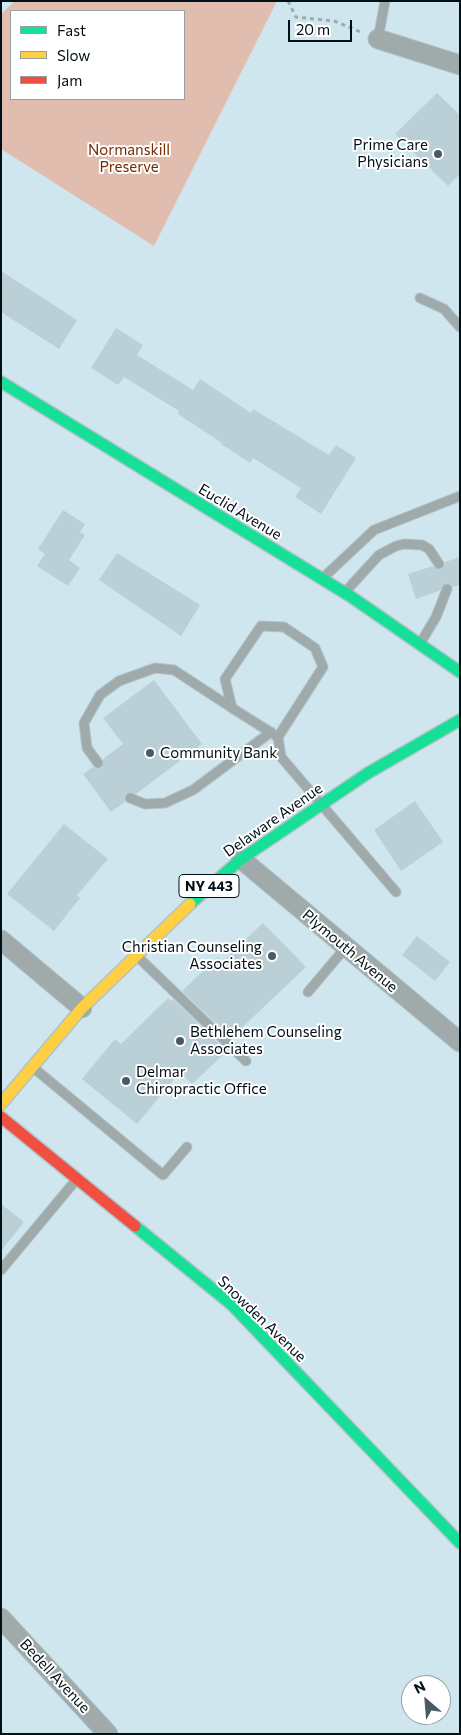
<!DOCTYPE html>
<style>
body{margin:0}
#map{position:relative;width:461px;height:1735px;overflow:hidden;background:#cfe6ef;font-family:Commissioner,sans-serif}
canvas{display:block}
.frame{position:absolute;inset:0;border:2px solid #001017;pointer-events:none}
.legend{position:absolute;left:10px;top:10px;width:175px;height:90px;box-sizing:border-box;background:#fff;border:1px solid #999fa2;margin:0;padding:6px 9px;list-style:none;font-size:15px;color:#001017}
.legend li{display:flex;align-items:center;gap:10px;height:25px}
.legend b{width:25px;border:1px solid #999fa2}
.north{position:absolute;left:401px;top:1675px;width:50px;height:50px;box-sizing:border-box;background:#fff;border:1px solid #999fa2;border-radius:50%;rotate:333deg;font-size:14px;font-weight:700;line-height:20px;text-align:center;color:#001017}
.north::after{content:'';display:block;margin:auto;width:18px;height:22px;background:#485b63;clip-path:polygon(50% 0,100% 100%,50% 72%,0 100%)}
.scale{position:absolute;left:288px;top:20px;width:64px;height:22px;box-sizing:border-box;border:2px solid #001017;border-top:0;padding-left:6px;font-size:15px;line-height:18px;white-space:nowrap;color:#001017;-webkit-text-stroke:4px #fff;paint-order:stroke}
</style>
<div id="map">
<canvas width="461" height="1735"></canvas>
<div class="frame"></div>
<ul class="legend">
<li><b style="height:6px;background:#16e098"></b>Fast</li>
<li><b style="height:6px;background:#ffcf43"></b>Slow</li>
<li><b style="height:6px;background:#f24e42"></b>Jam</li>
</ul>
<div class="north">N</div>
<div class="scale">20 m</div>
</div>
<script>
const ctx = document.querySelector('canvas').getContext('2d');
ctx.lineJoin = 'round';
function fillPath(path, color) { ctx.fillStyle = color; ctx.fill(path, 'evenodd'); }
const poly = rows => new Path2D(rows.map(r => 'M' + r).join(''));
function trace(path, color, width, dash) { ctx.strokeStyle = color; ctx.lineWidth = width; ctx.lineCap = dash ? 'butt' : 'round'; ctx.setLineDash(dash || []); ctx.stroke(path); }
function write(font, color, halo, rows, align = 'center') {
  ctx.font = font + ' Commissioner,sans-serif'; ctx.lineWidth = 4; ctx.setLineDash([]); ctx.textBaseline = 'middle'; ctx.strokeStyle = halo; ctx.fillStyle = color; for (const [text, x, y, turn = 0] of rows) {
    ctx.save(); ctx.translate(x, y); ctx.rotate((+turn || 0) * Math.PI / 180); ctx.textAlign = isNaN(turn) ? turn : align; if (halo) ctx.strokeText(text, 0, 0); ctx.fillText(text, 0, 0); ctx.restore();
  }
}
fillPath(poly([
 [15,1,277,1,154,246,1,149,1,14],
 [11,11,184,11,184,99,11,99]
]), '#e0bdaf');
fillPath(poly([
 [437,93,460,115,460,174,448,186,395,134],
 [1,271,77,320,59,349,1,312],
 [116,328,143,345,137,355,193,390,200,379,251,413,253,409,329,455,336,445,356,458,321,514,295,497,301,488,253,458,250,463,221,444,222,443,178,414,179,411,124,377,118,385,91,368],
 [63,510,85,524,80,532,85,535,69,560,80,568,68,586,37,566,45,554,38,549],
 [117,553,200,605,181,636,99,580],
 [460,557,460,585,453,587,446,583,439,591,416,599,408,574,433,566,440,570,444,567,445,562],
 [154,680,202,744,136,794,127,793,124,796,125,802,111,812,83,774,93,767,98,769,102,768,103,759,123,744,103,718],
 [415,801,443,842,401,871,374,830],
 [64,824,108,859,77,895,80,898,54,931,7,894],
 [263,923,306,967,231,1038,182,991,218,957,222,962],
 [417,936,450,962,435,981,402,955],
 [168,998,171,1001,173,999,222,1047,219,1050,223,1055,192,1084,180,1072,137,1124,82,1079,115,1039,121,1044],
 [1,1204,24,1222,1,1251]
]), '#bbcfd7');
const lane = poly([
 [378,39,385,1],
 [420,298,444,309,460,327],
 [324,577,374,530,460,496],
 [346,591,379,555,396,546,404,544,422,545,429,549,439,564],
 [421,642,436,617,447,589],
 [278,737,323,667,315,648,284,627,261,626,225,679,232,708,278,737,281,757,396,892],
 [98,763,87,748,84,723,100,695,119,681,155,668,174,670,232,708],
 [130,798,145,804,165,803,193,790,271,732],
 [138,957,246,1061],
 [308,992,346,947],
 [35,1069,163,1175,187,1147],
 [1,1270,76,1180]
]);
const street = poly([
 [378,39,460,65],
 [241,859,460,1042],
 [1,940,82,1008],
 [1,1618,108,1734]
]);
const fast = poly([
 [1,382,350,596,460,672],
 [190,904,241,859,368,773,460,720],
 [135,1226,231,1304,460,1543]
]);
const slow = poly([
 [1,1104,82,1008,190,904]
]);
const jam = poly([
 [1,1117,135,1226]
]);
trace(lane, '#b0c3ca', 11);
trace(street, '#b0c3ca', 21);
trace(fast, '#b0c3ca', 14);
trace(slow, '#b0c3ca', 14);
trace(jam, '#b0c3ca', 14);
trace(poly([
 [288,1,296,17,334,21,361,32]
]), '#9facaf', 3, [4, 4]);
trace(lane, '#a0aaab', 9);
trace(street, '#a0aaab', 19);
trace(fast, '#16e098', 11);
trace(slow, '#ffcf43', 11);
trace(jam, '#f24e42', 11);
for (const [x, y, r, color] of [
 [438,154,5,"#485b63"],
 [150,753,5,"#485b63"],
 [272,956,5,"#485b63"],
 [180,1041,5,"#485b63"],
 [126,1081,5,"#485b63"]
]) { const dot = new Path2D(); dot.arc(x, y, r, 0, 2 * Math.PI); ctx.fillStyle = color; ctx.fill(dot); trace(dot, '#fff', 2); }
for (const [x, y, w] of [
 [209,886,60]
]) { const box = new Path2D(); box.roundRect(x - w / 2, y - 11.5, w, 23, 4); ctx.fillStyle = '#fff'; ctx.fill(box); trace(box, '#001017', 1); }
write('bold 14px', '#001017', null, [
 ["NY 443",209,886]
]);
write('15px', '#001017', '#fff', [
 ["Prime Care",428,145,"right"],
 ["Physicians",428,162,"right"],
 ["Community Bank",160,753],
 ["Christian Counseling",262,947,"right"],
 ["Associates",262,964,"right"],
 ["Bethlehem Counseling",190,1032],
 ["Associates",190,1049],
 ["Delmar",136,1072],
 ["Chiropractic Office",136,1089]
], 'left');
write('15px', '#772a00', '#fff', [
 ["Normanskill",129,150],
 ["Preserve",129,167]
]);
write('15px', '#001017', '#fff', [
 ["Euclid Avenue",240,512,31],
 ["Delaware Avenue",273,820,-35],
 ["Plymouth Avenue",350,951,40],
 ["Snowden Avenue",262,1319,44],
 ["Bedell Avenue",55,1676,47]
]);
</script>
